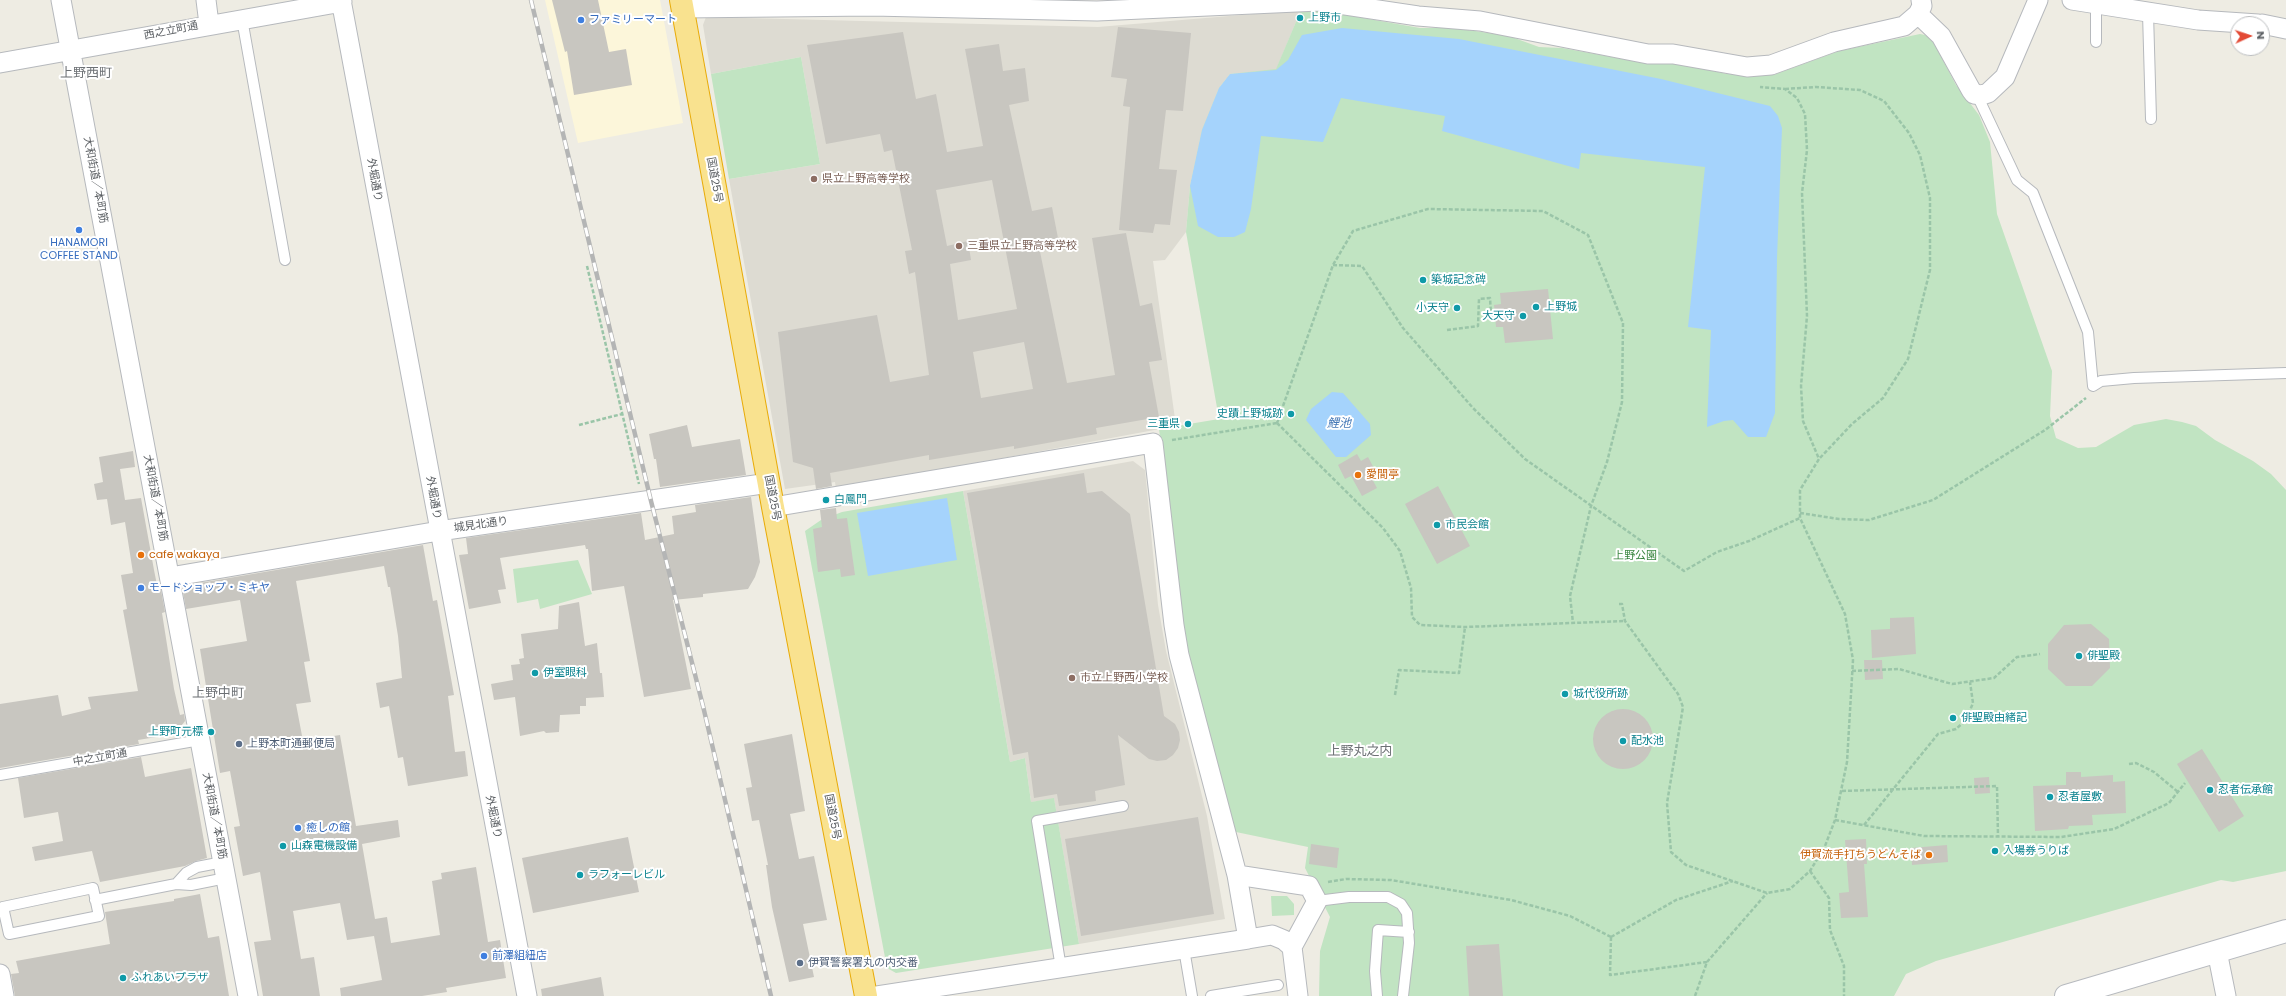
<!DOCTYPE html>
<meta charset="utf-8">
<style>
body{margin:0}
#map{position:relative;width:2286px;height:996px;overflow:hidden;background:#eeece3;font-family:Poppins,sans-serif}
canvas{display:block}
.north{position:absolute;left:2230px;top:16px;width:40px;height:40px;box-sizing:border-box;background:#fff;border:1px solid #bdbfc1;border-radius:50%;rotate:87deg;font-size:11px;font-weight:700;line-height:16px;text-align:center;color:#5b5f63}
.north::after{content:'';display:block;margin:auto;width:14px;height:18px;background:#e34934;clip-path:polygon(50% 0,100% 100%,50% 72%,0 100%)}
</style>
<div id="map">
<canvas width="2286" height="996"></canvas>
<div class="north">N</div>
</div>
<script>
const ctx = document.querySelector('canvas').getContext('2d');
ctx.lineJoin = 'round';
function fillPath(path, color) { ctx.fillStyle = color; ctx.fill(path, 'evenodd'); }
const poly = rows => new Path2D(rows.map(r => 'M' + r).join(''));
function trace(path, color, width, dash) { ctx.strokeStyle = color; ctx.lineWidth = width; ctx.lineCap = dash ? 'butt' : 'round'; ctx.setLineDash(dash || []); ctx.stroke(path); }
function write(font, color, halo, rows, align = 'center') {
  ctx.font = font + ' Poppins,"Noto Sans JP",sans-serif'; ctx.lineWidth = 4; ctx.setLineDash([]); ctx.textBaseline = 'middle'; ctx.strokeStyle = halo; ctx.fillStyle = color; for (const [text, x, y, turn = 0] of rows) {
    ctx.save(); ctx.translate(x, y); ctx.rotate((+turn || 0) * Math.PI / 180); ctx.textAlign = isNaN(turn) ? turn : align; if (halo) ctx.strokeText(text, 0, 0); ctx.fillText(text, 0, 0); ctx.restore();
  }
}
fillPath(poly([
 [545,0,660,0,683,123,578,143]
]), '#fcf6da');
fillPath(poly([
 [1301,10,1276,70,1230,74,1219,88,1202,131,1190,186,1186,232,1165,260,1153,261,1176,426,836,489,835,482,785,489,729,179,820,164,801,57,711,74,703,25,706,17,1098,27],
 [1133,461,1145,470,1158,605,1166,651,1207,816,1225,919,1079,944,1054,799,1031,802,1025,758,1010,762,963,491]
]), '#dddbd2');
fillPath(poly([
 [1301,10,1318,10,1420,28,1455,28,1509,36,1539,47,1562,48,1645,63,1668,61,1727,74,1773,75,1839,51,1920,34,1925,35,1933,41,1956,85,1979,115,1990,142,1997,214,2052,371,2050,416,2056,438,2078,448,2096,447,2134,425,2166,419,2182,422,2196,426,2215,440,2253,461,2271,474,2286,490,2286,871,2233,882,2221,880,1936,961,1906,974,1894,996,1319,996,1320,951,1330,917,1305,868,1308,847,1236,832,1196,699,1183,624,1159,429,1219,419,1186,232,1190,186,1202,130,1219,88,1230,74,1276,69],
 [801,57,820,164,729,179,711,74],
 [963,491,1010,762,1025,758,1031,802,1054,798,1079,944,896,973,887,968,805,531,821,520,842,512],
 [578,560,592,594,540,609,538,599,517,603,513,569],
 [1271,896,1287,896,1294,904,1294,915,1272,916]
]), '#c1e4c2');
fillPath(poly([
 [1342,28,1459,39,1661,79,1770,106,1778,116,1782,128,1777,258,1775,413,1766,437,1748,437,1733,420,1724,421,1707,427,1711,330,1688,327,1705,167,1581,153,1579,169,1442,131,1445,116,1341,98,1323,142,1261,136,1251,209,1245,232,1234,237,1218,237,1198,226,1190,186,1202,130,1219,88,1230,74,1276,70,1288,60,1302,35],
 [1332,392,1343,393,1370,424,1371,435,1346,457,1336,457,1306,420,1311,409],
 [947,498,957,560,868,576,857,513]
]), '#a5d3fc');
fillPath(poly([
 [552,0,598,0,609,52,626,49,632,85,574,95,567,51,565,52],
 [1118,27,1191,33,1183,111,1166,110,1159,169,1177,170,1170,225,1155,224,1153,233,1119,230,1130,107,1123,106,1127,79,1111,77],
 [903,32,916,99,936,94,947,152,983,146,965,49,999,44,1003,71,1025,68,1029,101,1009,105,1032,211,1052,207,1058,238,1038,242,1067,383,1115,375,1092,238,1126,233,1140,306,1152,303,1162,360,1149,362,1159,417,1096,428,1097,434,1014,449,1014,446,929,460,929,455,830,473,832,486,816,489,813,468,793,462,778,332,877,315,890,382,929,375,915,272,909,274,905,251,912,250,892,150,884,152,880,134,826,144,807,45],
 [992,180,1017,309,958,320,950,264,971,260,968,241,947,246,936,190],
 [1024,342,1033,389,981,398,973,352],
 [1548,289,1553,339,1505,343,1503,327,1496,327,1494,305,1501,304,1500,293],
 [687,425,692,447,740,439,746,475,660,487,656,459,654,459,649,434],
 [133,451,135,467,120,469,125,500,141,498,154,570,157,585,160,585,165,612,162,613,174,689,180,715,184,714,185,721,175,734,138,740,139,744,0,768,0,704,58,695,62,716,91,709,88,697,138,691,123,610,127,609,121,575,133,573,125,522,111,525,107,499,97,500,94,484,103,482,99,457],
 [1357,454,1361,461,1368,457,1377,474,1371,477,1377,488,1362,496,1351,476,1345,479,1338,465],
 [1084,473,1087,493,1102,491,1130,514,1164,716,1175,724,1179,732,1180,740,1178,748,1173,755,1166,760,1157,761,1149,759,1118,735,1125,785,1095,791,1096,801,1059,806,1057,794,1034,798,1028,752,1013,755,967,493],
 [1438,486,1470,546,1437,564,1405,504],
 [751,497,760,562,755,577,748,589,703,594,703,597,673,600,691,689,644,697,624,586,592,591,588,549,586,549,585,545,500,558,506,589,498,590,501,603,469,609,459,555,468,554,466,538,641,513,645,540,674,534,672,516,696,512,695,505],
 [836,508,837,519,847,518,855,575,841,577,840,569,818,572,813,529,822,527,820,510],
 [423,545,433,601,437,600,454,695,448,696,455,752,465,751,468,776,408,786,403,757,398,758,389,706,380,708,376,683,402,678,398,636,390,587,388,587,384,566,296,581,310,661,304,662,311,702,296,704,303,741,340,735,356,826,398,820,400,837,362,844,375,919,387,917,391,943,440,935,432,881,442,879,441,873,476,867,488,942,500,940,506,978,446,988,447,992,422,996,341,996,340,988,382,980,374,936,347,940,340,903,293,911,301,959,314,957,320,996,263,996,254,942,271,940,260,872,243,876,234,827,240,826,230,771,220,773,200,649,247,641,240,600,186,609,182,586],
 [579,602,585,646,597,643,600,673,602,673,604,697,586,698,586,706,580,706,580,714,560,715,559,732,546,733,544,731,520,736,515,697,494,700,491,684,513,680,511,665,520,664,519,659,524,658,521,634,558,629,559,606],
 [1914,617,1916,654,1872,658,1871,630,1890,629,1890,618],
 [2091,624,2109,639,2110,668,2092,686,2066,686,2048,669,2048,644,2064,625],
 [1864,660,1882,660,1883,679,1865,680],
 '1593 739a30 30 0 1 1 60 0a30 30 0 1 1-60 0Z',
 [792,734,805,811,790,814,799,859,814,856,827,920,803,924,814,977,789,982,772,907,766,865,768,865,759,820,752,821,746,788,752,787,744,744],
 [2202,749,2244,816,2219,832,2177,764],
 [141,757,145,777,191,768,207,858,196,861,185,866,100,882,92,851,35,861,32,847,63,841,58,812,24,818,18,778],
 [2066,772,2081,772,2081,777,2113,775,2113,782,2125,781,2126,813,2092,815,2093,825,2069,826,2068,829,2035,831,2033,786,2066,785],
 [1989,777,1990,793,1975,794,1974,778],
 [1198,817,1214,914,1081,936,1065,839],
 [628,837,639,892,533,913,522,858],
 [1866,839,1867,864,1864,864,1868,917,1841,918,1839,893,1849,892,1845,840],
 [1311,844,1339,848,1337,868,1309,864],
 [1947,845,1948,862,1912,865,1911,848],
 [200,894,208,938,219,936,229,996,15,996,11,974,19,973,16,961,110,944,105,912,174,901,174,899],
 [1499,944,1503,996,1469,996,1466,946],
 [601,977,604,996,542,996,541,989]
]), '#c8c6c0');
const lane = poly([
 [2096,4,2096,42],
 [2148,13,2151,119],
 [242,19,285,260],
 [1977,95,2017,180,2033,193,2088,332,2093,386,2101,381,2134,378,2286,373],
 [0,775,200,740],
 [176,884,186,873,197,867,223,862],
 [95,900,176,884,191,885,226,878],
 [1317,901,1349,897,1388,897,1401,904,1407,913,1409,943,1403,996],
 [0,908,3,907,93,888,99,916,9,934,3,907],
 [1184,949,1192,996],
 [1061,968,1037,821,1123,806],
 [1211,996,1278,985],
 [1377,996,1375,971,1378,930,1409,932]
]);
const street = poly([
 [61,0,248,996],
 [206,0,209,24],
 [341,0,527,996],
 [2072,0,2198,20,2258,24],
 [682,8,872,6,1097,11,1319,1,1418,16,1480,21,1648,54,1673,54,1747,67,1771,65,1834,42,1904,26,1918,14,1922,6,1921,0],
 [1918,14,1941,36,1971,90,1974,94,1982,95,1988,93,2005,77,2038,0],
 [2262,24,2286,29],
 [0,63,342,2],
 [773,507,1153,443,1174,625,1179,655,1237,875,1248,939,1272,935,1284,940,1292,947],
 [170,577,439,531,769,483],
 [1237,875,1309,886,1317,901,1292,947,1298,996],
 [2217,951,2226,996],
 [0,974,4,996],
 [877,996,1248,939]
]);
const secondary = poly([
 [2066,996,2286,931]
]);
const highway = poly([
 [681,0,773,507,866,996]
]);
trace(lane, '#b6b9bd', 12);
trace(street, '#b6b9bd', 21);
trace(secondary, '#b7babf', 24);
trace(highway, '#e8ab09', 24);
trace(poly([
 [1785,89,1816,87,1860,90,1884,101,1909,133,1920,155,1930,198,1930,270,1908,359,1883,398,1852,424,1819,459],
 [1333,265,1362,266,1403,328,1473,408,1525,459,1684,571,1717,552,1749,541,1800,518],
 [587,266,639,484],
 [1447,330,1478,326,1479,299,1490,298,1491,315,1494,315],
 [1277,423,1333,265,1353,231,1428,209,1543,211,1588,235,1623,323,1622,402,1607,462,1591,506,1570,596,1573,623],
 [1277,423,1383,528,1400,551,1411,588,1412,617,1420,625,1465,627,1625,621],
 [579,425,622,414],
 [1172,440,1277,423],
 [1800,513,1839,519,1869,520,1933,500,2045,430,2086,398],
 [1619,604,1622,604,1625,621,1678,694,1683,707,1667,803,1671,852,1686,865,1767,893,1790,889,1810,871,1825,846,1835,820,1847,762,1853,660,1845,614,1800,518,1800,490,1819,459,1803,421,1801,386,1807,316,1802,193,1807,150,1805,114,1797,98,1785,89,1760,87],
 [1852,671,1899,669,1952,684,1994,678,2017,657,2040,654],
 [1395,695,1399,670,1459,673,1465,627],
 [2129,764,2136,763,2154,772,2178,792],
 [1842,791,1997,786,1998,837],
 [1835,820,1924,836,2061,837,2114,829,2169,803,2185,783],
 [1864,825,1938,734,1956,729,1966,720,1973,703,1970,682],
 [1810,871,1829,898,1830,930,1844,966,1844,996],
 [1328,882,1346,879,1391,880,1511,900,1570,916,1611,937],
 [1611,937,1676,900,1733,881],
 [1611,937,1610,975,1707,962],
 [1695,996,1707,962,1767,893]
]), '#9ac5a8', 2.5, [4, 2]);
trace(lane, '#fff', 10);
trace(street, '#fff', 19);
trace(secondary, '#fff', 22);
trace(highway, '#f9e28f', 22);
const rail = poly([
 [531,0,651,501,703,706,771,996]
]);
trace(rail, '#b4b5b5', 4.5);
trace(rail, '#fff', 3, [9]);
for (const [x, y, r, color] of [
 [1300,18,4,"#0f9aa8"],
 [581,20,4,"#3f7fe0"],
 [814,179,4,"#8d6e63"],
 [79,230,4,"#3f7fe0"],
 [959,246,4,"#8d6e63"],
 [1423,280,4,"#0f9aa8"],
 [1536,307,4,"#0f9aa8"],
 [1457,308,4,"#0f9aa8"],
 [1523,316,4,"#0f9aa8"],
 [1291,414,4,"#0f9aa8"],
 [1188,424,4,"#0f9aa8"],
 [1358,475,4,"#e8710a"],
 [826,500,4,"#0f9aa8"],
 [1437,525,4,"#0f9aa8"],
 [141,555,4,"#e8710a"],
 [141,588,4,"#3f7fe0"],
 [2079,656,4,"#0f9aa8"],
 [535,673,4,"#0f9aa8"],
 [1072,678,4,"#8d6e63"],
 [1565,694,4,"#0f9aa8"],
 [1953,718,4,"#0f9aa8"],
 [211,732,4,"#0f9aa8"],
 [1623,741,4,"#0f9aa8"],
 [239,744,4,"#5c6f8a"],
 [2210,790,4,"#0f9aa8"],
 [2050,797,4,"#0f9aa8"],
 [298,828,4,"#3f7fe0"],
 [283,846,4,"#0f9aa8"],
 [1995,851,4,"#0f9aa8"],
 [1929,855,4,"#e8710a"],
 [580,875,4,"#0f9aa8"],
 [484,956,4,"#3f7fe0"],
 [800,963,4,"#5c6f8a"],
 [123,978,4,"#0f9aa8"]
]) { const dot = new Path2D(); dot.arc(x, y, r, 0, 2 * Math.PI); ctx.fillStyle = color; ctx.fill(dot); trace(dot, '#fff', 1.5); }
write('11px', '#0d838f', '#fff', [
 ["上野市",1308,18],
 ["築城記念碑",1431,280],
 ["上野城",1544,307],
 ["小天守",1449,308,"right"],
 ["大天守",1515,316,"right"],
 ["史蹟上野城跡",1283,414,"right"],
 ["三重県",1180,424,"right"],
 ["白鳳門",834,500],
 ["市民会館",1445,525],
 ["俳聖殿",2087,656],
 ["伊室眼科",543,673],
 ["城代役所跡",1573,694],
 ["俳聖殿由緒記",1961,718],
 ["上野町元標",203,732,"right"],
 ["配水池",1631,741],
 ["忍者伝承館",2218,790],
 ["忍者屋敷",2058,797],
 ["山森電機設備",291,846],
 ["入場券うりば",2003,851],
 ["ラフォーレビル",588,875],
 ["ふれあいプラザ",131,978]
], 'left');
write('11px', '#366cbe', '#fff', [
 ["ファミリーマート",589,20],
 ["HANAMORI",79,243,"center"],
 ["COFFEE STAND",79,256,"center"],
 ["モードショップ・ミキヤ",149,588],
 ["癒しの館",306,828],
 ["前澤組紐店",492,956]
], 'left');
write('11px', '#5b5f63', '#fff', [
 ["西之立町通",171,31,-11],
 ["大和街道／本町筋",95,180,79],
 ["外堀通り",374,180,80],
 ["国道25号",714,180,80],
 ["大和街道／本町筋",155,498,79],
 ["外堀通り",433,498,80],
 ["国道25号",772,498,79],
 ["城見北通り",481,525,-8],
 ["中之立町通",100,758,-10],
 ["大和街道／本町筋",214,816,79],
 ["外堀通り",493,817,79],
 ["国道25号",832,817,79]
]);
write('11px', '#785e54', '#fff', [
 ["県立上野高等学校",822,179],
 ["三重県立上野高等学校",967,246],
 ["市立上野西小学校",1080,678]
], 'left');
write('11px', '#c56008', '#fff', [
 ["愛間亭",1366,475],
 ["cafe wakaya",149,555],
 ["伊賀流手打ちうどんそば",1921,855,"right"]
], 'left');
write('11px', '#39853f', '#fff', [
 ["上野公園",1635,556]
]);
write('11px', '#4e5e75', '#fff', [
 ["上野本町通郵便局",247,744],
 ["伊賀警察署丸の内交番",808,963]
], 'left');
write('italic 12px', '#4578b6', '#fff', [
 ["鯉池",1339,424]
]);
write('13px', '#6d7175', '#fff', [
 ["上野西町",86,74],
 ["上野中町",218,694],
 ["上野丸之内",1360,752]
]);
</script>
